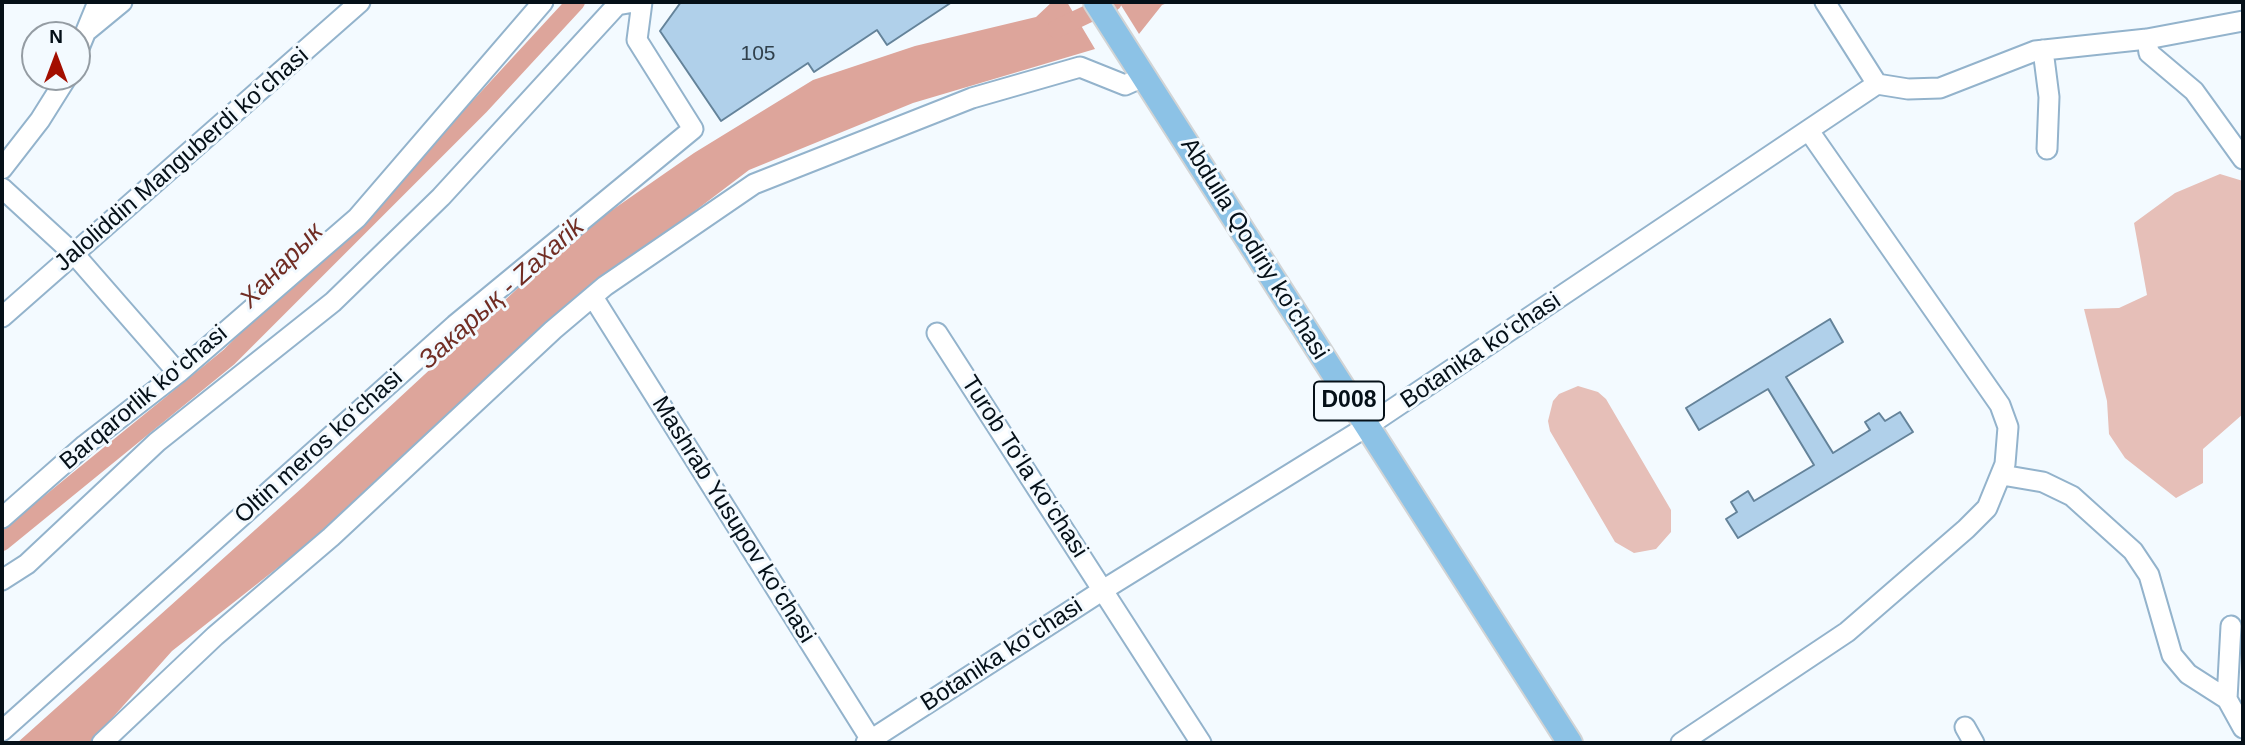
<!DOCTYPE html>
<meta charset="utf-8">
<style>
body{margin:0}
#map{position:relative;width:2245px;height:745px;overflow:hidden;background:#f3faff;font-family:Arial,sans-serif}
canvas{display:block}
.frame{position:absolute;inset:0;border:4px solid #051018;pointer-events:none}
.north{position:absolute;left:21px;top:21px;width:70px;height:70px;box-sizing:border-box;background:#f3faff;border:2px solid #949ca3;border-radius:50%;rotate:0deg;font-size:19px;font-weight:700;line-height:28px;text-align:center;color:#051018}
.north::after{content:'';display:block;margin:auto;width:24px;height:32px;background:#a30e00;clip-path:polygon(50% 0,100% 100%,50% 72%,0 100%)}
</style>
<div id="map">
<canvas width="2245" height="745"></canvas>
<div class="frame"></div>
<div class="north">N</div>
</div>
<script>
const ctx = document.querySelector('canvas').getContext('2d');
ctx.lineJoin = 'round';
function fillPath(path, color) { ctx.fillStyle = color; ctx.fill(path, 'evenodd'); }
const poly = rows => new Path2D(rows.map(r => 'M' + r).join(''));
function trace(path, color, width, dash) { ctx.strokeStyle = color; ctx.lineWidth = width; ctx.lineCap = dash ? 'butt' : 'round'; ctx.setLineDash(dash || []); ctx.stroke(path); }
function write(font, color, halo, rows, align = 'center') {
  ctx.font = font + ' Arial,sans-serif'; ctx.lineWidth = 6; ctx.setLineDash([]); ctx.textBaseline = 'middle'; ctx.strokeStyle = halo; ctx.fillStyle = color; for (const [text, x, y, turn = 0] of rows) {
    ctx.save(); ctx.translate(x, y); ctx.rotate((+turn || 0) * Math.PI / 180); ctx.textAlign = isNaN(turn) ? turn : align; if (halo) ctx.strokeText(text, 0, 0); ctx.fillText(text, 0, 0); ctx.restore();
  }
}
fillPath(poly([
 [2220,174,2243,181,2243,414,2203,449,2203,483,2176,498,2125,458,2109,434,2107,401,2084,309,2119,308,2147,295,2134,223,2175,193],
 [1578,386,1598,392,1606,399,1671,510,1671,532,1656,549,1634,553,1615,542,1550,431,1548,421,1553,401,1559,394]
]), '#e6bfb8');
fillPath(poly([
 [1052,2,1067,2,1095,49,913,103,749,170,633,258,601,276,304,547,172,651,90,743,17,743,303,487,572,238,694,153,813,80,915,46,1036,17],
 [1119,2,1170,2,1162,5,1139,34]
]), '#dda59b');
trace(poly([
 [1056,29,1113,2],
 [2,542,229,357,480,106,576,2]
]), '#dda59b', 18);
const building = poly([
 [681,2,952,2,887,45,877,30,814,72,808,63,721,121,660,31,681,2],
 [1830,319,1843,342,1786,377,1833,453,1870,430,1865,422,1879,413,1885,421,1900,412,1913,432,1738,538,1726,519,1737,512,1731,502,1748,491,1754,501,1814,465,1768,389,1699,430,1686,408,1830,319]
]);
fillPath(building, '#b0d0ea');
trace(building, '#64839a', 2);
const minor = poly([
 [1825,2,1877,84],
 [88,30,122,2],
 [2147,39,2149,53,2194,91,2243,159],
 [2043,50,2049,97,2047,149],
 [77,53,98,2],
 [1877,84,1908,89,1940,88,2035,51,2147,39,2243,21],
 [2,169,40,120,67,77],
 [2,188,75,255,178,373],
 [593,297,873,743],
 [2,317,360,2],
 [937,333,1201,743],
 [2002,475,2043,482,2072,496,2133,551,2149,575,2172,655,2188,674,2227,699,2243,728],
 [2,518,85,445,178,373,357,218,543,2],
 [2,580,27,564,157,442,333,302,441,197,617,5,634,2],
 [2227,699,2231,626],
 [1965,727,1974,743],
 [2,731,455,325,693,129,637,40,642,2],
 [102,743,215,636,331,537,553,330,605,286,754,184,972,98,1080,67,1125,85,1145,76],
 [866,743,1103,590,1366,427,1877,84],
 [1681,743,1847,632,1966,529,1987,508,2005,464,2008,427,2000,405,1809,131]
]);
const major = poly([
 [1096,2,1570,743]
]);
trace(minor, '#93b3cc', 23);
trace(major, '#d2d4d5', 28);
trace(minor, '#fff', 19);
trace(major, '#8cc2e6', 24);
write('21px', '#30404c', null, [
 ["105",758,54]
]);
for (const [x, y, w] of [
 [1349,401,70]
]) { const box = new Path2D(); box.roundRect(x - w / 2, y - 19.5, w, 39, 5); ctx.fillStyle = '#f3faff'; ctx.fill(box); trace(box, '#051018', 2); }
write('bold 23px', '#051018', null, [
 ["D008",1349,401]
]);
write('24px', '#051018', '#f3faff', [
 ["Jaloliddin Manguberdi ko‘chasi",182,160,-41],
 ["Abdulla Qodiriy ko‘chasi",1254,249,58],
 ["Botanika ko‘chasi",1481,351,-34],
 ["Barqarorlik ko‘chasi",144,398,-40],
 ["Oltin meros ko‘chasi",319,447,-42],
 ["Turob To‘la ko‘chasi",1024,467,57],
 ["Mashrab Yusupov ko‘chasi",733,520,58],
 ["Botanika ko‘chasi",1002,655,-33]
]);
write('italic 26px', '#712d24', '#f3faff', [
 ["Ханарык",282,266,-46],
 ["Закарық - Zaxarik",502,294,-42]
]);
</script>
